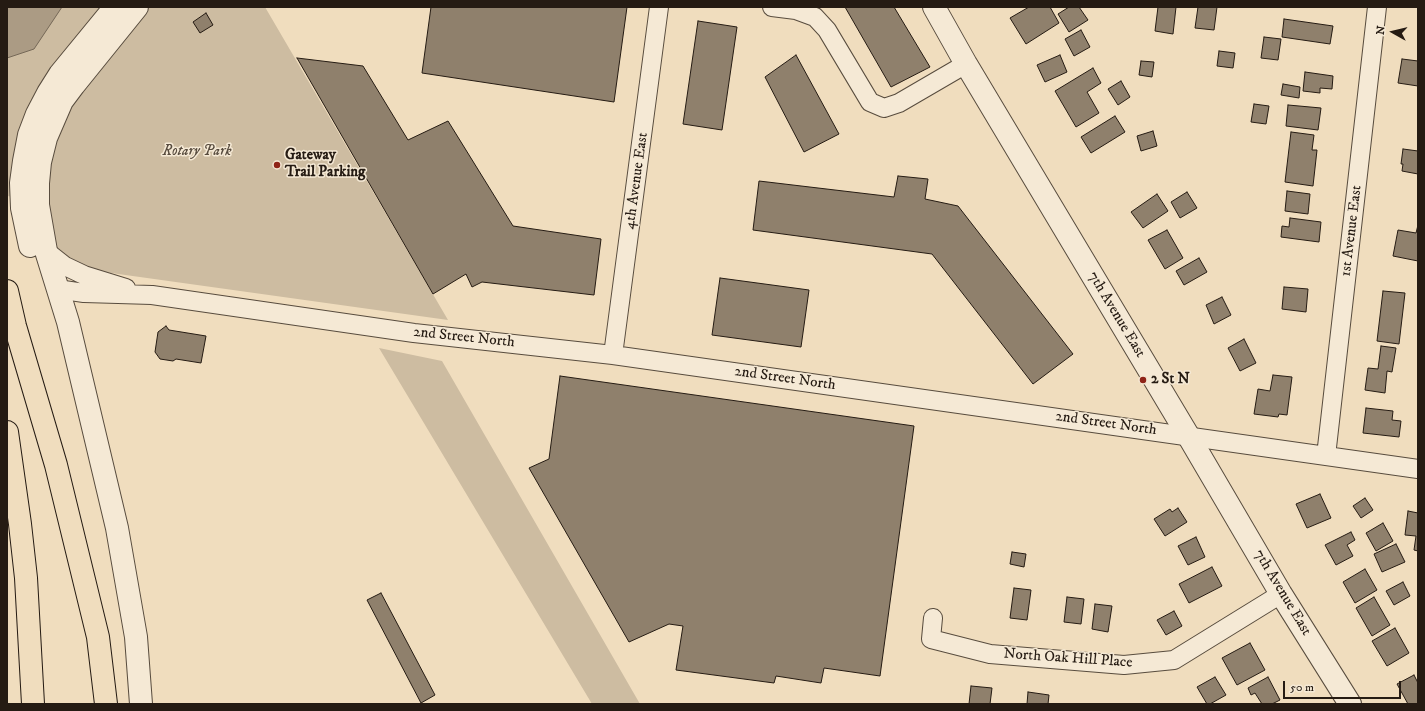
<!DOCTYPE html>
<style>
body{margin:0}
#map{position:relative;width:1425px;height:711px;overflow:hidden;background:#f0ddbe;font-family:"IM FELL DW Pica",serif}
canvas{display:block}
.frame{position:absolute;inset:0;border:8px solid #251b13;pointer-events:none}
.north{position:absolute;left:1373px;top:12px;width:40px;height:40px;-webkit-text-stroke:3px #f5e9d5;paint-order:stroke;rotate:278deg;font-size:11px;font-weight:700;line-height:16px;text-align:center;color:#251b13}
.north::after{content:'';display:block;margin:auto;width:14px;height:18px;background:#251b13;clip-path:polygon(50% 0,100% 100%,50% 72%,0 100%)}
.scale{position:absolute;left:1283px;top:681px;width:118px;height:18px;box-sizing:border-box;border:2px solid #251b13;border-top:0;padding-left:5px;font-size:12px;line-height:14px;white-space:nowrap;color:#251b13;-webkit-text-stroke:3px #f5e9d5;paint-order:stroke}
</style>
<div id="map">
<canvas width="1425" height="711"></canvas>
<div class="frame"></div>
<div class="north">N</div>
<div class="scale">50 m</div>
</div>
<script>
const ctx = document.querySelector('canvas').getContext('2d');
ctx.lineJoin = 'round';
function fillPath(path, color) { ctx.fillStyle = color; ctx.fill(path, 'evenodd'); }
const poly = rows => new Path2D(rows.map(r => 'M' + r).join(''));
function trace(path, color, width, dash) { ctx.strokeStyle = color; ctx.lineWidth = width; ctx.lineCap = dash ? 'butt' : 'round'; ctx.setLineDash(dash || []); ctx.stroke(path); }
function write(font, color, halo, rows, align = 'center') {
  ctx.font = font + ' "IM FELL DW Pica",serif'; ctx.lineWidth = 3; ctx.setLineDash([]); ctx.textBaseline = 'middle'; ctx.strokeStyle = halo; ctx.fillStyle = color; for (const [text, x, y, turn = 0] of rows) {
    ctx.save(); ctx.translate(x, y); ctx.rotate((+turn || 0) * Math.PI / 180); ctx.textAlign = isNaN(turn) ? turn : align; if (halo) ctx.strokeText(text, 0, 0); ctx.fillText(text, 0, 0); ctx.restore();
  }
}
fillPath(poly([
 [7,7,107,7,16,197,7,196],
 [145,7,265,7,448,320,104,272,73,262,58,250,50,236,46,167,62,116],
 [379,348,442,361,640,704,592,704]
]), '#cdbca1');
const water = poly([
 [7,7,62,7,34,49,7,58,7,7]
]);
fillPath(water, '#ab9b84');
trace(water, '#756857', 1);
const building = poly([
 [431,7,627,7,614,102,422,73,431,7],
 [845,7,894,7,930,67,891,87,845,7],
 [1029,7,1050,7,1059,23,1026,44,1010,18,1029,7],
 [1069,7,1079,7,1088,20,1069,32,1058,14,1069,7],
 [1158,7,1176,7,1173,34,1155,31,1158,7],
 [1198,7,1217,7,1214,30,1195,28,1198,7],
 [206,13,213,25,200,33,193,22,206,13],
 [1284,19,1333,26,1330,44,1282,37,1284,19],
 [698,21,737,27,722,130,683,124,698,21],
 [1081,30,1090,47,1074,56,1065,39,1081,30],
 [1264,37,1281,39,1278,60,1261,58,1264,37],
 [1219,51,1235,53,1233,68,1217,66,1219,51],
 [796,55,839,134,804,152,765,77,796,55],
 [1060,55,1067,72,1045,82,1037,65,1060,55],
 [297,58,363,66,408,140,448,121,513,226,601,239,594,295,482,282,472,287,466,274,433,294,297,58],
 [1402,59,1418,61,1418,86,1398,83,1402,59],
 [1141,61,1154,62,1152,77,1139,75,1141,61],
 [1093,68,1101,83,1087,92,1099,113,1076,127,1055,91,1093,68],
 [1305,72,1333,76,1332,89,1320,88,1320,93,1303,91,1305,72],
 [1121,81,1130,97,1118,105,1108,89,1121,81],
 [1283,84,1300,87,1299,98,1281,95,1283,84],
 [1254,104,1269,106,1266,124,1251,122,1254,104],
 [1288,105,1321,108,1318,130,1286,126,1288,105],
 [1115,116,1125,132,1091,153,1081,137,1115,116],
 [1153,131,1157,146,1141,151,1137,136,1153,131],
 [1291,132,1314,135,1312,150,1317,150,1313,186,1285,182,1291,132],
 [1403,149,1418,151,1418,174,1402,171,1403,164,1401,164,1403,149],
 [898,176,928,179,925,199,958,206,1073,354,1033,384,932,254,753,230,759,181,894,197,898,176],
 [1287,191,1310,194,1308,214,1285,211,1287,191],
 [1187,192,1197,208,1180,218,1171,202,1187,192],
 [1157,194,1168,211,1143,228,1131,212,1157,194],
 [1290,218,1321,222,1319,242,1281,237,1282,226,1289,227,1290,218],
 [1418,225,1418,261,1393,256,1398,230,1416,233,1418,225],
 [1167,230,1183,258,1165,269,1148,240,1167,230],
 [1199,258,1207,272,1184,285,1176,271,1199,258],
 [720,278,809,290,801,347,712,335,720,278],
 [1284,287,1308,289,1306,312,1282,309,1284,287],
 [1383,291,1405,293,1399,344,1377,341,1383,291],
 [1222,297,1231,315,1214,324,1206,305,1222,297],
 [166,326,169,330,206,336,201,363,176,359,173,361,160,359,155,352,158,332,166,326],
 [1244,339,1256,363,1240,371,1228,348,1244,339],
 [1381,346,1396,348,1392,372,1387,371,1385,393,1365,390,1368,368,1378,369,1381,346],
 [1273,375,1292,377,1287,415,1279,414,1278,417,1254,414,1258,389,1270,391,1273,375],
 [560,376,914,426,880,676,824,668,821,683,776,676,774,683,676,670,683,626,669,624,629,642,529,468,549,459,560,376],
 [1366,408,1393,411,1392,420,1401,421,1399,437,1363,433,1366,408],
 [1320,494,1331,518,1307,528,1296,504,1320,494],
 [1365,498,1373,510,1361,518,1353,506,1365,498],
 [1178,508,1187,522,1165,536,1154,519,1170,509,1172,512,1178,508],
 [1408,511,1418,513,1418,551,1414,550,1416,536,1405,535,1408,511],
 [1383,523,1393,541,1376,551,1366,533,1383,523],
 [1351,532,1355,540,1347,545,1353,556,1336,565,1325,545,1351,532],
 [1196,537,1205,557,1188,565,1178,546,1196,537],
 [1396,544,1405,562,1382,572,1374,554,1396,544],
 [1012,552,1026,554,1024,567,1010,564,1012,552],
 [1212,567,1222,586,1189,603,1179,584,1212,567],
 [1365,569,1377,590,1355,603,1343,582,1365,569],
 [1403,582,1410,596,1394,605,1386,591,1403,582],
 [1014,588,1031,590,1027,620,1010,618,1014,588],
 [381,593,435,695,421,703,367,600,381,593],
 [1067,597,1084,599,1081,624,1064,622,1067,597],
 [1374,597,1390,625,1372,636,1356,608,1374,597],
 [1095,604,1112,606,1108,632,1092,629,1095,604],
 [1174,611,1182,626,1166,635,1157,620,1174,611],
 [1395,628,1409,653,1387,666,1372,641,1395,628],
 [1250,643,1265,670,1237,685,1222,658,1250,643],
 [1414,675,1418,683,1418,704,1408,704,1397,684,1414,675],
 [1215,677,1226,695,1210,704,1207,704,1197,687,1215,677],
 [1268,677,1280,700,1272,704,1262,704,1255,693,1251,695,1248,688,1268,677],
 [971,686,992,688,990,704,969,704,971,686],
 [1028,692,1049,695,1048,704,1027,704,1028,692]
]);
fillPath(building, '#8f806c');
trace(building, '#251b13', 1);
const minor = poly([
 [772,7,796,10,815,17,827,30,870,102,884,108,899,103,966,64],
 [46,251,65,266,84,275,126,288],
 [57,289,84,293,152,295,414,333,613,355,1418,469],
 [613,355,659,7],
 [1326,456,1377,7],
 [933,618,931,639,990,654,1124,665,1174,660,1281,594]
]);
const tertiary = poly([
 [137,7,74,85,62,101,46,138,40,162,38,183,38,205,46,251,68,322,117,528,136,637,141,704],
 [934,7,966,64,1189,437,1281,594,1350,704],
 [30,246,22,208,21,183,24,161,29,135,37,114,48,93,60,74,115,7]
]);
const motorway = poly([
 [7,291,15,326,56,465,98,637,106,704],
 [7,432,20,524,26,578,33,704]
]);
trace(minor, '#584c3e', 20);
trace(tertiary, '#584c3e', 24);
trace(motorway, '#251b13', 24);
trace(minor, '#f5e9d5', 18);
trace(tertiary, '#f5e9d5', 22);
trace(motorway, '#f0ddbe', 22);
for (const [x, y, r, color] of [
 [277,165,4,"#8f2418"],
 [1143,380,4,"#8f2418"]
]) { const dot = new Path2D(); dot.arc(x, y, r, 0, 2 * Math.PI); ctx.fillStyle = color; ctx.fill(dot); trace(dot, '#f5e9d5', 1.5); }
write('italic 15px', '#574b3e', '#f5e9d5', [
 ["Rotary Park",197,152]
]);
write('bold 15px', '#251b13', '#f5e9d5', [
 ["Gateway",285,156],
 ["Trail Parking",285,173],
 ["2 St N",1151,380]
], 'left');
write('15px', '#251b13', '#f5e9d5', [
 ["4th Avenue East",637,181,-82],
 ["1st Avenue East",1352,231,-83],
 ["7th Avenue East",1116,315,59],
 ["2nd Street North",464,338,6],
 ["2nd Street North",785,379,8],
 ["2nd Street North",1106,424,8],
 ["7th Avenue East",1282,593,59],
 ["North Oak Hill Place",1068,659,4]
]);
</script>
